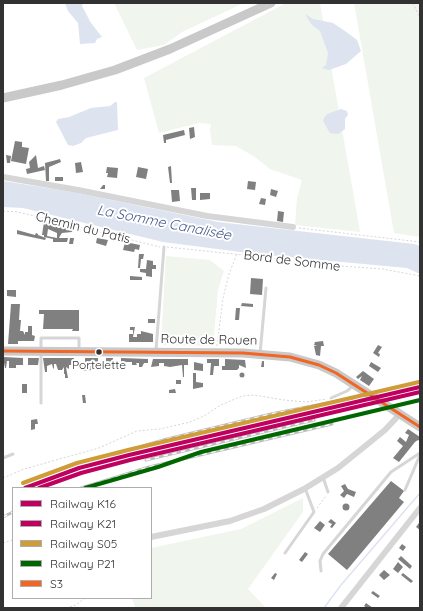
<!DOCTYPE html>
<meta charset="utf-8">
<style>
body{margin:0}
#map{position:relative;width:423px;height:611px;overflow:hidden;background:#fff;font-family:Quicksand,sans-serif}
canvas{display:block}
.frame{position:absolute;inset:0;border:4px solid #323232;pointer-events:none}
.legend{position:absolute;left:12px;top:487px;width:140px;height:112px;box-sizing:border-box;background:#fff;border:1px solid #adadad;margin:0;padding:5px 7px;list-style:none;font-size:12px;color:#323232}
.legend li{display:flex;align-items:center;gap:8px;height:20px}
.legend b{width:20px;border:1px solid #adadad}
</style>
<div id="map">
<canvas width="423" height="611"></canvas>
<div class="frame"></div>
<ul class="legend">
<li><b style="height:5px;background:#bf005f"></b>Railway K16</li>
<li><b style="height:5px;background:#bf005f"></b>Railway K21</li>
<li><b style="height:5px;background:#cf9d38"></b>Railway S05</li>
<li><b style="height:5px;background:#060"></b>Railway P21</li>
<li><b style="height:5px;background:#f26522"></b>S3</li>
</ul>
</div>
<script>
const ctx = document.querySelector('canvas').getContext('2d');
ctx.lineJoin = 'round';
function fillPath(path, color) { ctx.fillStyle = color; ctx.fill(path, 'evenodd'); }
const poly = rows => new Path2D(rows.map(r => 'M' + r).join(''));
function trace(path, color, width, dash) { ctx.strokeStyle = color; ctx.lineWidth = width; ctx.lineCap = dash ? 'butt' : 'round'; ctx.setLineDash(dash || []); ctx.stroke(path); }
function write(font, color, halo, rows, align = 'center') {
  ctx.font = font + ' Quicksand,sans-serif'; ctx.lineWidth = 4; ctx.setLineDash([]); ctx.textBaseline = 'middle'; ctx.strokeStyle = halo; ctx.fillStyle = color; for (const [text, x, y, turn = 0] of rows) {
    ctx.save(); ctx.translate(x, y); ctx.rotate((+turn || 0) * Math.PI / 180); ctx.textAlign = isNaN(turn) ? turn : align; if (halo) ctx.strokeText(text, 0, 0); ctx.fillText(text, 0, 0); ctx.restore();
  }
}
fillPath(poly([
 [114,3,244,3,182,32,164,45,137,50],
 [286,3,320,3,360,232,295,225,297,198,302,180,270,169,255,157,236,146,212,145,210,130,211,124,199,123,159,133,144,78],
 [354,3,420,3,420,237,394,233],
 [166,256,210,260,224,271,218,289,213,346,161,345],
 [303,498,303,512,248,589,266,608,135,608,132,598,151,598,151,548,241,529]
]), '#f0f5ee');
fillPath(poly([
 [65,3,83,3,82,6,91,23,102,37,97,39,95,43,80,44,78,23,68,11],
 [305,14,313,19,333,23,345,31,357,40,361,51,346,64,329,70,322,68,326,65,328,53,320,31,311,24],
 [115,102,117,102,118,130,86,138,81,143,73,146,68,145,56,122,58,119,69,117,91,108,110,106],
 [341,109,347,111,348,115,345,119,345,129,338,134,330,133,323,121,324,118,327,114],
 [3,181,73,192,218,222,414,244,420,246,420,274,407,268,256,254,163,242,23,208,3,207]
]), '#dee3f0');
trace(poly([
 [324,608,341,585,420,493]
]), '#dee3f0', 1.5);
fillPath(poly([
 [194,127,195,137,190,139,189,128],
 [184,130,185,135,166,140,166,143,164,143,163,135],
 [15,141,22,142,22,147,29,148,26,164,11,161],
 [6,155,11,156,10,163,7,163],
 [36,155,38,168,44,166,45,170,27,174,26,169,30,168,29,162],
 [60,159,61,162,49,167,49,181,46,181,45,163],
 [81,162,83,172,76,173,75,163],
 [171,166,172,183,170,183,168,167],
 [107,167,118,168,117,178,107,177,108,173,106,173],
 [138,167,148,169,146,179,136,177],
 [55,177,63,177,63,181,55,181],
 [248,181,256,182,255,190,247,189],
 [103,185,105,185,105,189,100,189],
 [191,188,196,188,196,200,192,200],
 [271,189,278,191,276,197,270,195],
 [171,190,179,190,180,201,172,202],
 [200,193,210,193,210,199,200,200],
 [261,198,266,199,265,205,259,204],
 [278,211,284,212,283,222,277,221],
 [44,222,73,230,72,232,62,233,60,236,59,238,68,238,67,242,53,242,53,239,44,237,44,235,42,235],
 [48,229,57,233,57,238,47,236],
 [17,230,35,235,36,233,38,234,38,235,46,238,45,240,17,234],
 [70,238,74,238,73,244,69,244],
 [97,238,108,240,106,246,96,243],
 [125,242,140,245,139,250,135,249,134,252,123,250],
 [139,254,144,254,143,259,141,259,140,268,138,268],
 [147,260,153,261,153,265,156,265,156,269,152,269,152,277,146,276,146,273,140,272,140,269,146,269],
 [130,276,142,277,142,280,130,280],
 [251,278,263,279,262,295,250,294],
 [7,290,16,290,16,297,7,296],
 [242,303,253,304,253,307,241,306],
 [11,304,20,304,19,320,21,320,20,331,23,331,25,335,25,332,28,332,28,326,32,326,32,335,35,336,34,341,18,341,18,344,8,344],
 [236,308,240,308,239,320,235,320],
 [39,310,79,310,79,331,72,331,73,329,43,329,44,314,39,314],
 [148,319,155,319,155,323,148,323],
 [130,327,135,327,133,337,137,337,137,334,141,334,141,331,153,334,153,342,129,342,129,334,133,334,133,330,130,330],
 [323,341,324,346,321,346,320,356,316,355,314,346,317,345,314,345,315,342],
 [378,345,382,347,378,353,380,354,379,357,373,353],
 [3,357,23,358,23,365,16,365,16,368,9,368,9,361,7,361,6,368,5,368],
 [28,358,39,358,38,365,28,365],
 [43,358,74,358,74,365,69,365,69,369,66,367,68,378,65,378,65,374,64,374,64,367,62,370,58,370,56,364,54,364,54,369,53,368,52,364,47,366,47,372,45,372],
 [85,358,98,358,98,365,94,365,94,363,91,363,92,370,81,371,82,362,85,362],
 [106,358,113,358,113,368,106,368],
 [121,358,148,359,148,363,144,363,142,367,139,367,139,363,136,363,137,365,132,365,132,362,124,362,124,369,121,369],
 [153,359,188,359,188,365,184,365,184,377,183,377,182,365,170,367,164,366,164,363,159,363,159,366,151,367],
 [207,359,219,359,219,366,214,366,213,375,210,375,211,363,207,363],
 [225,359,245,360,246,368,239,365,239,368,237,370,222,370,222,366,225,366],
 [262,361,264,361,264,367,261,367],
 [194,362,203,364,203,371,194,370],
 [371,362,381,368,378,372,369,366],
 [363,371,374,379,369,386,360,380,362,376,358,379,356,377],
 '239.5 375a2.5 2.5 0 1 1 5 0a2.5 2.5 0 1 1-5 0Z',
 [193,373,196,373,196,382,203,383,203,387,193,389],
 [176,380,181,380,181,384,176,384],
 [22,384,27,384,27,393,22,393],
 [175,389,176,393,169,393,169,390],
 [82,395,85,395,86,403,83,403],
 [37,419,38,424,35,424,35,429,31,430,31,420],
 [408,429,420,437,420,441,418,440,415,442,399,462,393,458,403,446,397,441,400,437,406,442,409,435,405,433],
 [391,481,404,491,399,498,404,502,347,570,328,554],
 [345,484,348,489,356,492,354,497,347,494,344,498,340,495,344,491,341,486],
 '342.5 507a3.5 3.5 0 1 1 7 0a3.5 3.5 0 1 1-7 0Z',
 [331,519,336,523,332,528,330,527,332,524,328,522],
 [320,521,325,525,320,532,314,528],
 [419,523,420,524,420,530,416,527],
 [402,544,406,547,403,551,399,548],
 [305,552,308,554,302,562,299,560],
 [401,556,412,566,410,569,398,559],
 [398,562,403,567,398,573,393,569],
 [384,570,390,575,384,580,379,575],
 [275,573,277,574,274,580,271,578],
 [403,573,413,581,411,583,401,575],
 [373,591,380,596,378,598,371,593],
 [366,603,373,608,367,608,364,606]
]), '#808080');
trace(poly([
 [413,3,420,18],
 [3,211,18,212,160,247],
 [299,228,420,242],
 [167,247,262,257,326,265,383,269,420,276],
 [217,346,223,298,229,274,237,254],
 [3,478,24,469,99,448,137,431,160,429,190,422,204,416,221,405,242,396,254,395,284,400,306,402,327,399],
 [317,508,326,496],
 [3,543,13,540],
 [66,608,76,605,85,598]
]), '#d5d5d5', 1, [2, 2]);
trace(poly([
 [156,350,164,247],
 [260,354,266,288],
 [331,398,347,391,354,385],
 [41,403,41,338,79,338,79,351],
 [3,458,13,454],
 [323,477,328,492],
 [405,490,420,455],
 [285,553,314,512,305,488],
 [321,571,320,561,323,554,391,472,420,453]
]), '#d6d6d6', 3);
trace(poly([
 [3,177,78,190,207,216,293,227],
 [151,537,230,521,264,509,304,489,338,468,385,430,400,414],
 [341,608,420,508]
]), '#d6d6d6', 6);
trace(poly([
 [3,98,62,85,115,70,170,49,271,3],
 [3,351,243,353,290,357,319,365,336,373,420,427]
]), '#c9c9c9', 9);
const rail = poly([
 [115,454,167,439,271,414,353,398],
 [146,460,314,420],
 [81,488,149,467,332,424],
 [3,517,13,512]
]);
trace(rail, '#bebebe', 3);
trace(rail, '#fff', 1.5, [4.5]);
trace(poly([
 [3,351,243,353,290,357,319,365,336,373,420,427]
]), '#f26522', 3);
trace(poly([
 [25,488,79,468,129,455,420,387]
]), '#bf005f', 4);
trace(poly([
 [39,488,81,473,130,460,420,392]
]), '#bf005f', 4);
trace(poly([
 [23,483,77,463,128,450,419,382]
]), '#cf9d38', 4);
trace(poly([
 [85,488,158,467,201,452,420,400]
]), '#060', 4);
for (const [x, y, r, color] of [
 [99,352,3.5,"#323232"]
]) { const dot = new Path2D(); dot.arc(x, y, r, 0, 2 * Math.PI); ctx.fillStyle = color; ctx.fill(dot); trace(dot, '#fff', 1.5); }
write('12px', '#323232', '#fff', [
 ["Portelette",99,365]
]);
write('13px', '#323232', '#fff', [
 ["Chemin du Patis",83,228,14],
 ["Bord de Somme",292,261,7],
 ["Route de Rouen",209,340,1]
]);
write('italic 14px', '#475b8d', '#fff', [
 ["La Somme Canalisée",164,223,11]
]);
</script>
